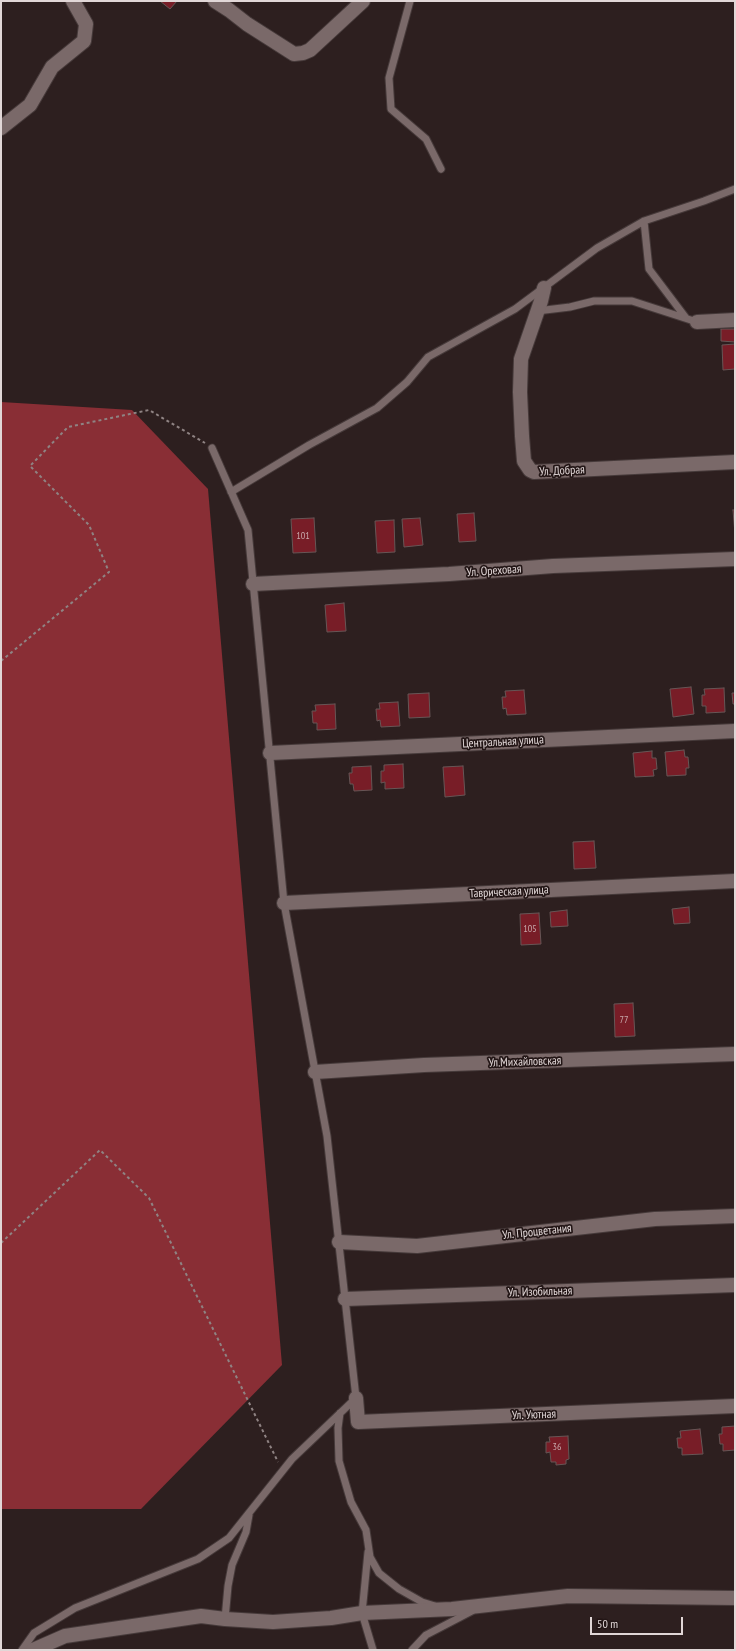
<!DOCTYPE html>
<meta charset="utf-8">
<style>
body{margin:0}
#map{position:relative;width:736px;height:1651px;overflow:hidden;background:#2d1f1f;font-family:"PT Sans Narrow",sans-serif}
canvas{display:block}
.frame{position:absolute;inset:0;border:2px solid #e1d7d7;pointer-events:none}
.scale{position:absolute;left:590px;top:1617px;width:93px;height:18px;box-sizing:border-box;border:2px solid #e1d7d7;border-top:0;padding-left:5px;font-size:12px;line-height:14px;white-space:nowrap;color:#e1d7d7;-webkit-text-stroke:3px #231616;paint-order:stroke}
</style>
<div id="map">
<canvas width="736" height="1651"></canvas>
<div class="frame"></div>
<div class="scale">50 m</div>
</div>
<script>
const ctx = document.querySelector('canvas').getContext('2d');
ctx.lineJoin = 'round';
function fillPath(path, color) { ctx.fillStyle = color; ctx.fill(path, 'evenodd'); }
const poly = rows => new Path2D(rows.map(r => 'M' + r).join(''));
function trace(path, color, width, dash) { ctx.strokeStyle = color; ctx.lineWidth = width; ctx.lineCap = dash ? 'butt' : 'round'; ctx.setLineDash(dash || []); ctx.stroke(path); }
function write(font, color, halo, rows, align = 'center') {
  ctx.font = font + ' "PT Sans Narrow",sans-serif'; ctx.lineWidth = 3.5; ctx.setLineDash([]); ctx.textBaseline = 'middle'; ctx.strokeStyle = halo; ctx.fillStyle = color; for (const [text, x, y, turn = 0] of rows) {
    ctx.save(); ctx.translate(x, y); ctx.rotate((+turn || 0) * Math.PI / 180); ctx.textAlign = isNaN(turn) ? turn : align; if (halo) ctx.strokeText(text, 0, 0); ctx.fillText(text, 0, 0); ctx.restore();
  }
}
fillPath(poly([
 [1,402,132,410,208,489,282,1365,141,1509,1,1509]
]), '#892e35');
const building = poly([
 [160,1,177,1,170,9,160,1],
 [721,329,735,329,735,342,721,341,721,329],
 [735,344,735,369,723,370,722,345,735,344],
 [733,510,735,510,735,534,733,510],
 [474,513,476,541,459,542,457,514,474,513],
 [314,518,316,552,293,553,291,519,314,518],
 [420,518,423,545,404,547,402,519,420,518],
 [394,520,395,552,377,553,375,521,394,520],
 [344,603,346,631,327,632,325,605,344,603],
 [691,687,694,714,673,717,670,689,691,687],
 [735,687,735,704,733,704,732,693,735,693,735,687],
 [724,688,725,712,706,713,706,706,702,706,702,695,705,695,704,689,724,688],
 [524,690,526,714,507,715,506,708,503,709,502,697,506,697,505,691,524,690],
 [429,693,430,717,409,718,408,694,429,693],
 [398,702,400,726,381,727,380,720,377,721,376,709,380,709,379,703,398,702],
 [335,704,336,729,317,730,317,723,313,723,312,711,316,711,315,705,335,704],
 [684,750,685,757,688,757,689,768,686,768,686,775,667,776,665,752,684,750],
 [652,751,652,758,656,758,657,769,653,770,654,776,635,777,633,753,652,751],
 [403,764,404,788,385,789,385,782,381,783,381,771,384,771,384,765,403,764],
 [371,766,372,790,354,791,353,784,350,784,349,773,352,773,352,767,371,766],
 [463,766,465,795,445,797,443,767,463,766],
 [594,841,596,868,574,869,573,842,594,841],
 [689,907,690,923,674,924,672,909,689,907],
 [567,910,568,926,551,927,550,912,567,910],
 [539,913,541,944,521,945,520,914,539,913],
 [633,1003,635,1036,615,1037,614,1004,633,1003],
 [735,1426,735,1450,723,1451,723,1444,720,1444,719,1434,722,1434,722,1427,735,1426],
 [700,1429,703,1454,682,1455,682,1448,678,1448,677,1438,681,1438,680,1431,700,1429],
 [568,1436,569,1459,566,1460,566,1464,556,1465,556,1462,551,1462,550,1452,546,1453,546,1442,550,1442,549,1437,568,1436]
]);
fillPath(building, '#781d27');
trace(building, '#675656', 1);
const service = poly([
 [410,1,389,78,391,109,426,139,441,169],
 [644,221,649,269,686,318],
 [537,311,570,307,594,301,632,301,697,322],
 [231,492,309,445,377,408,407,382,428,357,515,309,597,248,644,221,704,201,735,189],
 [340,1413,338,1428,339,1461,351,1502,366,1530,370,1557,379,1573,399,1589,422,1602,435,1606],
 [368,1552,362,1613,373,1650],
 [225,1619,228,1586,232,1565,246,1532,249,1515],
 [22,1650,34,1633,75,1608,198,1559,229,1538,292,1459,356,1398,327,1136,284,903,248,530,212,448],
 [412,1650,426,1635,472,1611]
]);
const minor = poly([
 [215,1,229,10,247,24,294,54,303,53,310,50,363,1],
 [1,128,30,105,52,67,84,41,86,24,73,1],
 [544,288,541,301,521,359,520,392,522,436,524,461,530,470,534,472,735,462],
 [697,322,735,320],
 [253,584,449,574,553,566,735,559],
 [270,753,735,731],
 [284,903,735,881],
 [315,1072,424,1065,735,1054],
 [339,1242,417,1246,655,1219,735,1216],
 [345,1299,735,1285],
 [356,1398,358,1422,735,1406],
 [33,1650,65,1636,201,1616,225,1619,273,1622,331,1618,362,1613,452,1609,568,1596,735,1598]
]);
trace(service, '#463a3a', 9);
trace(minor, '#463a3a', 16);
trace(poly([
 [1,661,109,572,89,525,30,466,68,427,149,410,205,443],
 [1,1243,100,1150,149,1198,278,1462]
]), '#8f8383', 2, [3, 3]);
trace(service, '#7a6969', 7);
trace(minor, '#7a6969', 14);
write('10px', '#c7a8ab', null, [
 ["101",303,536],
 ["105",530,929],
 ["77",624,1020],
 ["36",557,1447]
]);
write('12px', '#e1d7d7', '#231616', [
 ["Ул. Добрая",562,471,-3],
 ["Ул. Ореховая",494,571,-4],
 ["Центральная улица",503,742,-3],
 ["Таврическая улица",509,892,-3],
 ["Ул.Михайловская",525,1062,-2],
 ["Ул. Процветания",537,1232,-6],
 ["Ул. Изобильная",540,1292,-2],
 ["Ул. Уютная",534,1415,-2]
]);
</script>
